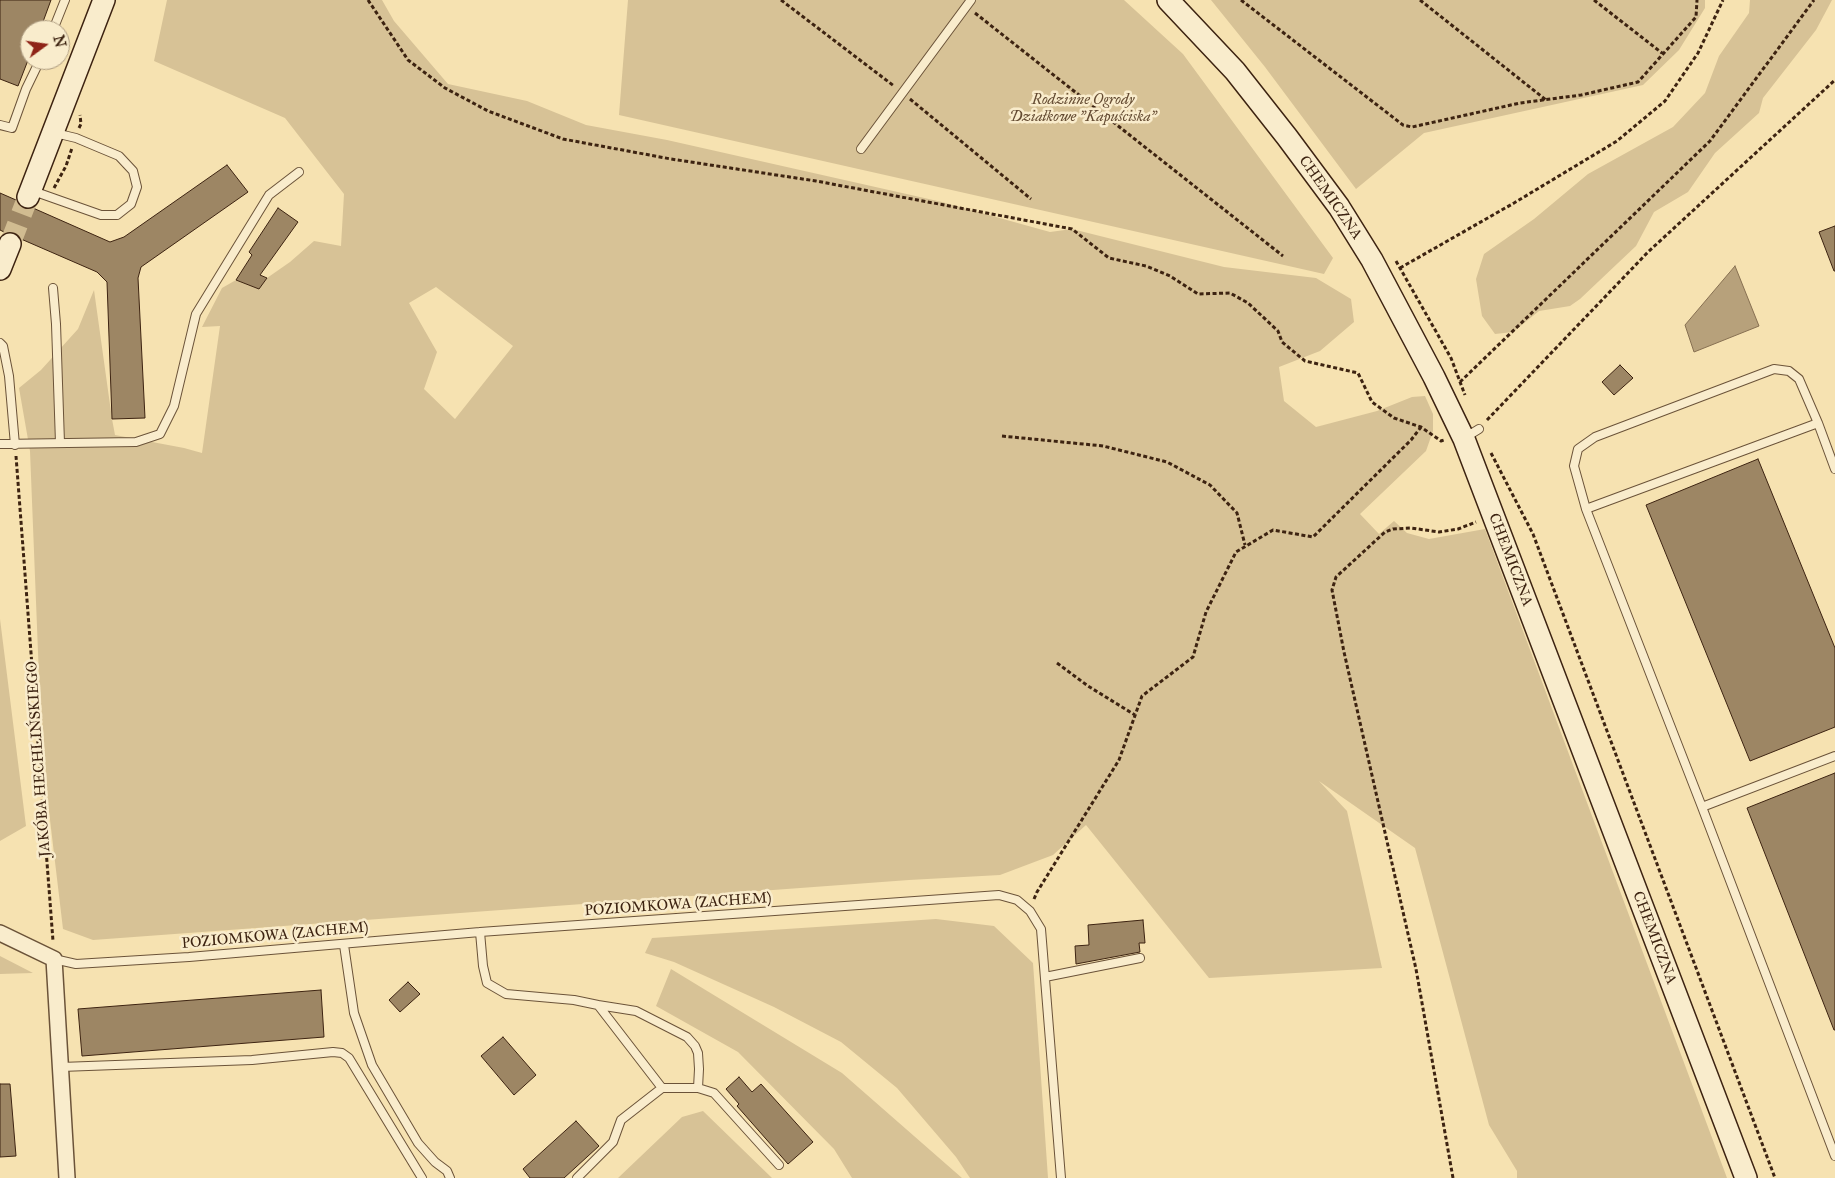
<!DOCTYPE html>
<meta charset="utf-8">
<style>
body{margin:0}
#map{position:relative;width:1835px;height:1178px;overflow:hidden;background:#f6e2b1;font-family:"IM FELL Great Primer",serif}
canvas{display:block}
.north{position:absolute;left:20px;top:20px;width:50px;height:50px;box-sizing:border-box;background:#f9eccc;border:1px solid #ae9c81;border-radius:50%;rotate:76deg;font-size:14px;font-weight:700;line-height:20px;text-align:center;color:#3d2311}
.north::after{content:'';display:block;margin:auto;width:18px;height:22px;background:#8f2418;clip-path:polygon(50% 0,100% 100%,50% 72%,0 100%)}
</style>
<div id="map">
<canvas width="1835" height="1178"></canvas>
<div class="north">N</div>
</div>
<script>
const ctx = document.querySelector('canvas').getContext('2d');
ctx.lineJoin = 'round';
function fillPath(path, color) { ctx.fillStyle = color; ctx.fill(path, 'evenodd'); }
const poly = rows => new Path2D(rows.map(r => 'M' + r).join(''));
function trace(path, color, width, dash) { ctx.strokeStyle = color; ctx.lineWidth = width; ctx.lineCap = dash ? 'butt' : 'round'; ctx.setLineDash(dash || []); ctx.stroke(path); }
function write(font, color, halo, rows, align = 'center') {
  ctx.font = font + ' "IM FELL Great Primer",serif'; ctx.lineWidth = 5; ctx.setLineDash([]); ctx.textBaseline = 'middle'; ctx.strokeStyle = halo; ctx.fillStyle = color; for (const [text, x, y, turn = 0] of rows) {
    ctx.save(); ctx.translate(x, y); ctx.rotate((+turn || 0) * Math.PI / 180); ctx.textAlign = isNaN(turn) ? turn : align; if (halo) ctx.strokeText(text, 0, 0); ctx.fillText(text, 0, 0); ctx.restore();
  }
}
fillPath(poly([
 [167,0,382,0,394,21,448,84,527,101,586,125,667,140,942,202,1050,232,1072,229,1224,267,1316,278,1351,299,1354,322,1320,351,1279,367,1284,401,1316,427,1377,411,1412,397,1425,396,1433,414,1433,431,1426,451,1360,514,1379,534,1394,521,1407,533,1429,539,1485,529,1727,1178,1517,1178,1517,1171,1489,1125,1415,848,1319,781,1347,811,1382,968,1209,978,1086,825,1053,855,1000,875,909,880,93,940,63,929,48,803,39,677,30,451,19,388,41,370,78,329,94,290,112,419,115,435,184,448,202,453,220,326,202,327,222,288,236,280,259,289,267,278,290,262,314,241,341,246,344,194,285,118,154,61],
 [436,287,513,346,455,419,424,389,437,352,409,303],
 [628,0,1124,0,1183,54,1333,258,1324,274,619,115],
 [1211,0,1705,0,1705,8,1679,50,1643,85,1424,133,1356,189,1265,67],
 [1750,0,1832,0,1816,30,1763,98,1759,113,1715,153,1688,192,1654,212,1636,246,1580,299,1570,306,1539,311,1513,332,1495,334,1482,316,1476,279,1484,254,1534,219,1588,174,1673,127,1705,93,1719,56,1749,13],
 [0,619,26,826,0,841],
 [936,919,994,926,1033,963,1048,1178,970,1178,956,1157,897,1088,841,1042,774,1007,674,962,645,953,652,938],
 [0,956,33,973,0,974],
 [671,969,842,1073,962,1178,852,1178,834,1149,738,1052,656,1006],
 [703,1111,772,1178,618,1178,682,1117]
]), '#d7c296');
const water = poly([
 [1735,266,1759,326,1694,352,1685,325,1735,266]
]);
fillPath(water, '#b7a17b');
trace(water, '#866f51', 1);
const building = poly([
 [0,0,51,0,40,30,30,30,30,55,18,86,0,79,0,0],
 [227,165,248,192,141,267,138,278,145,418,112,419,107,282,97,272,21,239,15,233,6,233,0,230,0,193,16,200,23,208,33,208,110,242,124,237,227,165],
 [278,208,298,222,260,275,267,278,259,289,236,280,252,255,249,252,278,208],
 [1835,226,1835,271,1834,271,1819,232,1835,226],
 [1620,365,1633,378,1614,395,1602,382,1620,365],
 [1758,459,1835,648,1835,727,1750,761,1646,505,1758,459],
 [1835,773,1835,1030,1834,1030,1747,808,1835,773],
 [1143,920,1145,943,1139,943,1140,952,1076,964,1075,946,1089,945,1088,925,1143,920],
 [408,982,420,994,400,1012,389,1000,408,982],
 [321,990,324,1037,82,1056,78,1009,321,990],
 [503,1037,536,1075,514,1095,481,1056,503,1037],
 [739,1077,752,1092,761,1084,813,1142,788,1164,737,1106,739,1104,726,1089,739,1077],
 [0,1084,10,1084,16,1156,0,1157,0,1084],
 [576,1121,599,1146,564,1178,530,1178,523,1169,576,1121]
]);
fillPath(building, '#9d8664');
trace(building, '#3d2311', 1);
trace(poly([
 [10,244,28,197]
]), '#d1bc91', 21, [21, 11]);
const lane = poly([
 [53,30,65,0],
 [0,125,12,128,26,89,40,60],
 [861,149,971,0],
 [33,191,101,215,117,215,131,204,137,187,133,171,119,156,76,138,55,133],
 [53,288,56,324,60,443],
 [0,343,3,346,9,376,15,445],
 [1466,437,1479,429],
 [0,444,136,442,160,434,174,406,196,314,269,195,299,172],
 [1586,509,1574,466,1578,449,1595,437,1774,369,1789,371,1799,379,1818,423],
 [1835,756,1702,807,1835,1156],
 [1702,807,1586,509,1818,423,1835,469],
 [480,932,483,966,487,983,506,994,574,1000,598,1005,662,1088],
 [344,945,354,1013,372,1065,418,1143,435,1162,447,1171,450,1178],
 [54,959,76,964,189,957,480,932,999,895,1017,900,1030,911,1041,929,1061,1178],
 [1045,977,1140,958],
 [598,1005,636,1011,687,1037,695,1046,698,1053,699,1069,698,1088],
 [61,1067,252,1060,333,1052,342,1053,349,1058,422,1178],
 [577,1178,613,1142,621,1120,662,1088,698,1088,714,1093,779,1165]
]);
const street = poly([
 [0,933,54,959,67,1178]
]);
const secondary = poly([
 [1168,0,1235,71,1287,137,1339,207,1372,260,1434,377,1464,439,1746,1178],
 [28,197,104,0],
 [0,269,10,244]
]);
trace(lane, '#6b5339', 10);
trace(street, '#6b5339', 18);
trace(secondary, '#3d2311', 24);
trace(poly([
 [368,0,408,60,445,88,488,111,563,139,671,159,816,181,1072,229,1109,258,1146,266,1170,276,1198,294,1230,293,1248,303,1278,331,1282,342,1305,361,1358,373,1372,402,1394,418,1421,427,1441,441,1444,440],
 [781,0,894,86],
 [1241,0,1403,125,1412,127,1520,103,1581,95,1638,82,1696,17,1697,0],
 [1420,0,1546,100],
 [1594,0,1662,53],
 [975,13,1283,256],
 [910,99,1031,199],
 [79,128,81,124,80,115],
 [54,188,66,166,72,148],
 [1396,261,1451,358,1465,395],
 [1400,268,1514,203,1617,141,1665,101,1698,53,1723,0],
 [1460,382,1710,141,1814,0],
 [1487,420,1648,252,1835,80],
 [1002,436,1103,446,1167,462,1210,485,1237,513,1245,545],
 [1491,453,1533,534,1775,1178],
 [16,456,53,941],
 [1057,663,1088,686,1135,715],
 [1034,899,1037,892,1119,760,1142,696,1193,657,1206,612,1236,552,1273,530,1313,537,1411,440,1421,427],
 [1453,1178,1416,969,1344,652,1332,590,1336,577,1385,532,1393,529,1411,528,1439,532,1458,529,1476,522]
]), '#3d2311', 3, [4, 2.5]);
trace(lane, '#f9eccc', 8);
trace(street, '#f9eccc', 15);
trace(secondary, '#f9eccc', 21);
write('italic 15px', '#644b32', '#f9eccc', [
 ["Rodzinne Ogrody",1083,100],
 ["Działkowe \"Kapuściska\"",1083,117]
]);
write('15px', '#3d2311', '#f9eccc', [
 ["CHEMICZNA",1330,198,55],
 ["CHEMICZNA",1510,560,69],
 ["JAKÓBA HECHLIŃSKIEGO",39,759,-94],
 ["POZIOMKOWA (ZACHEM)",678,905,-4],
 ["POZIOMKOWA (ZACHEM)",275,936,-5],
 ["CHEMICZNA",1654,938,69]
]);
</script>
